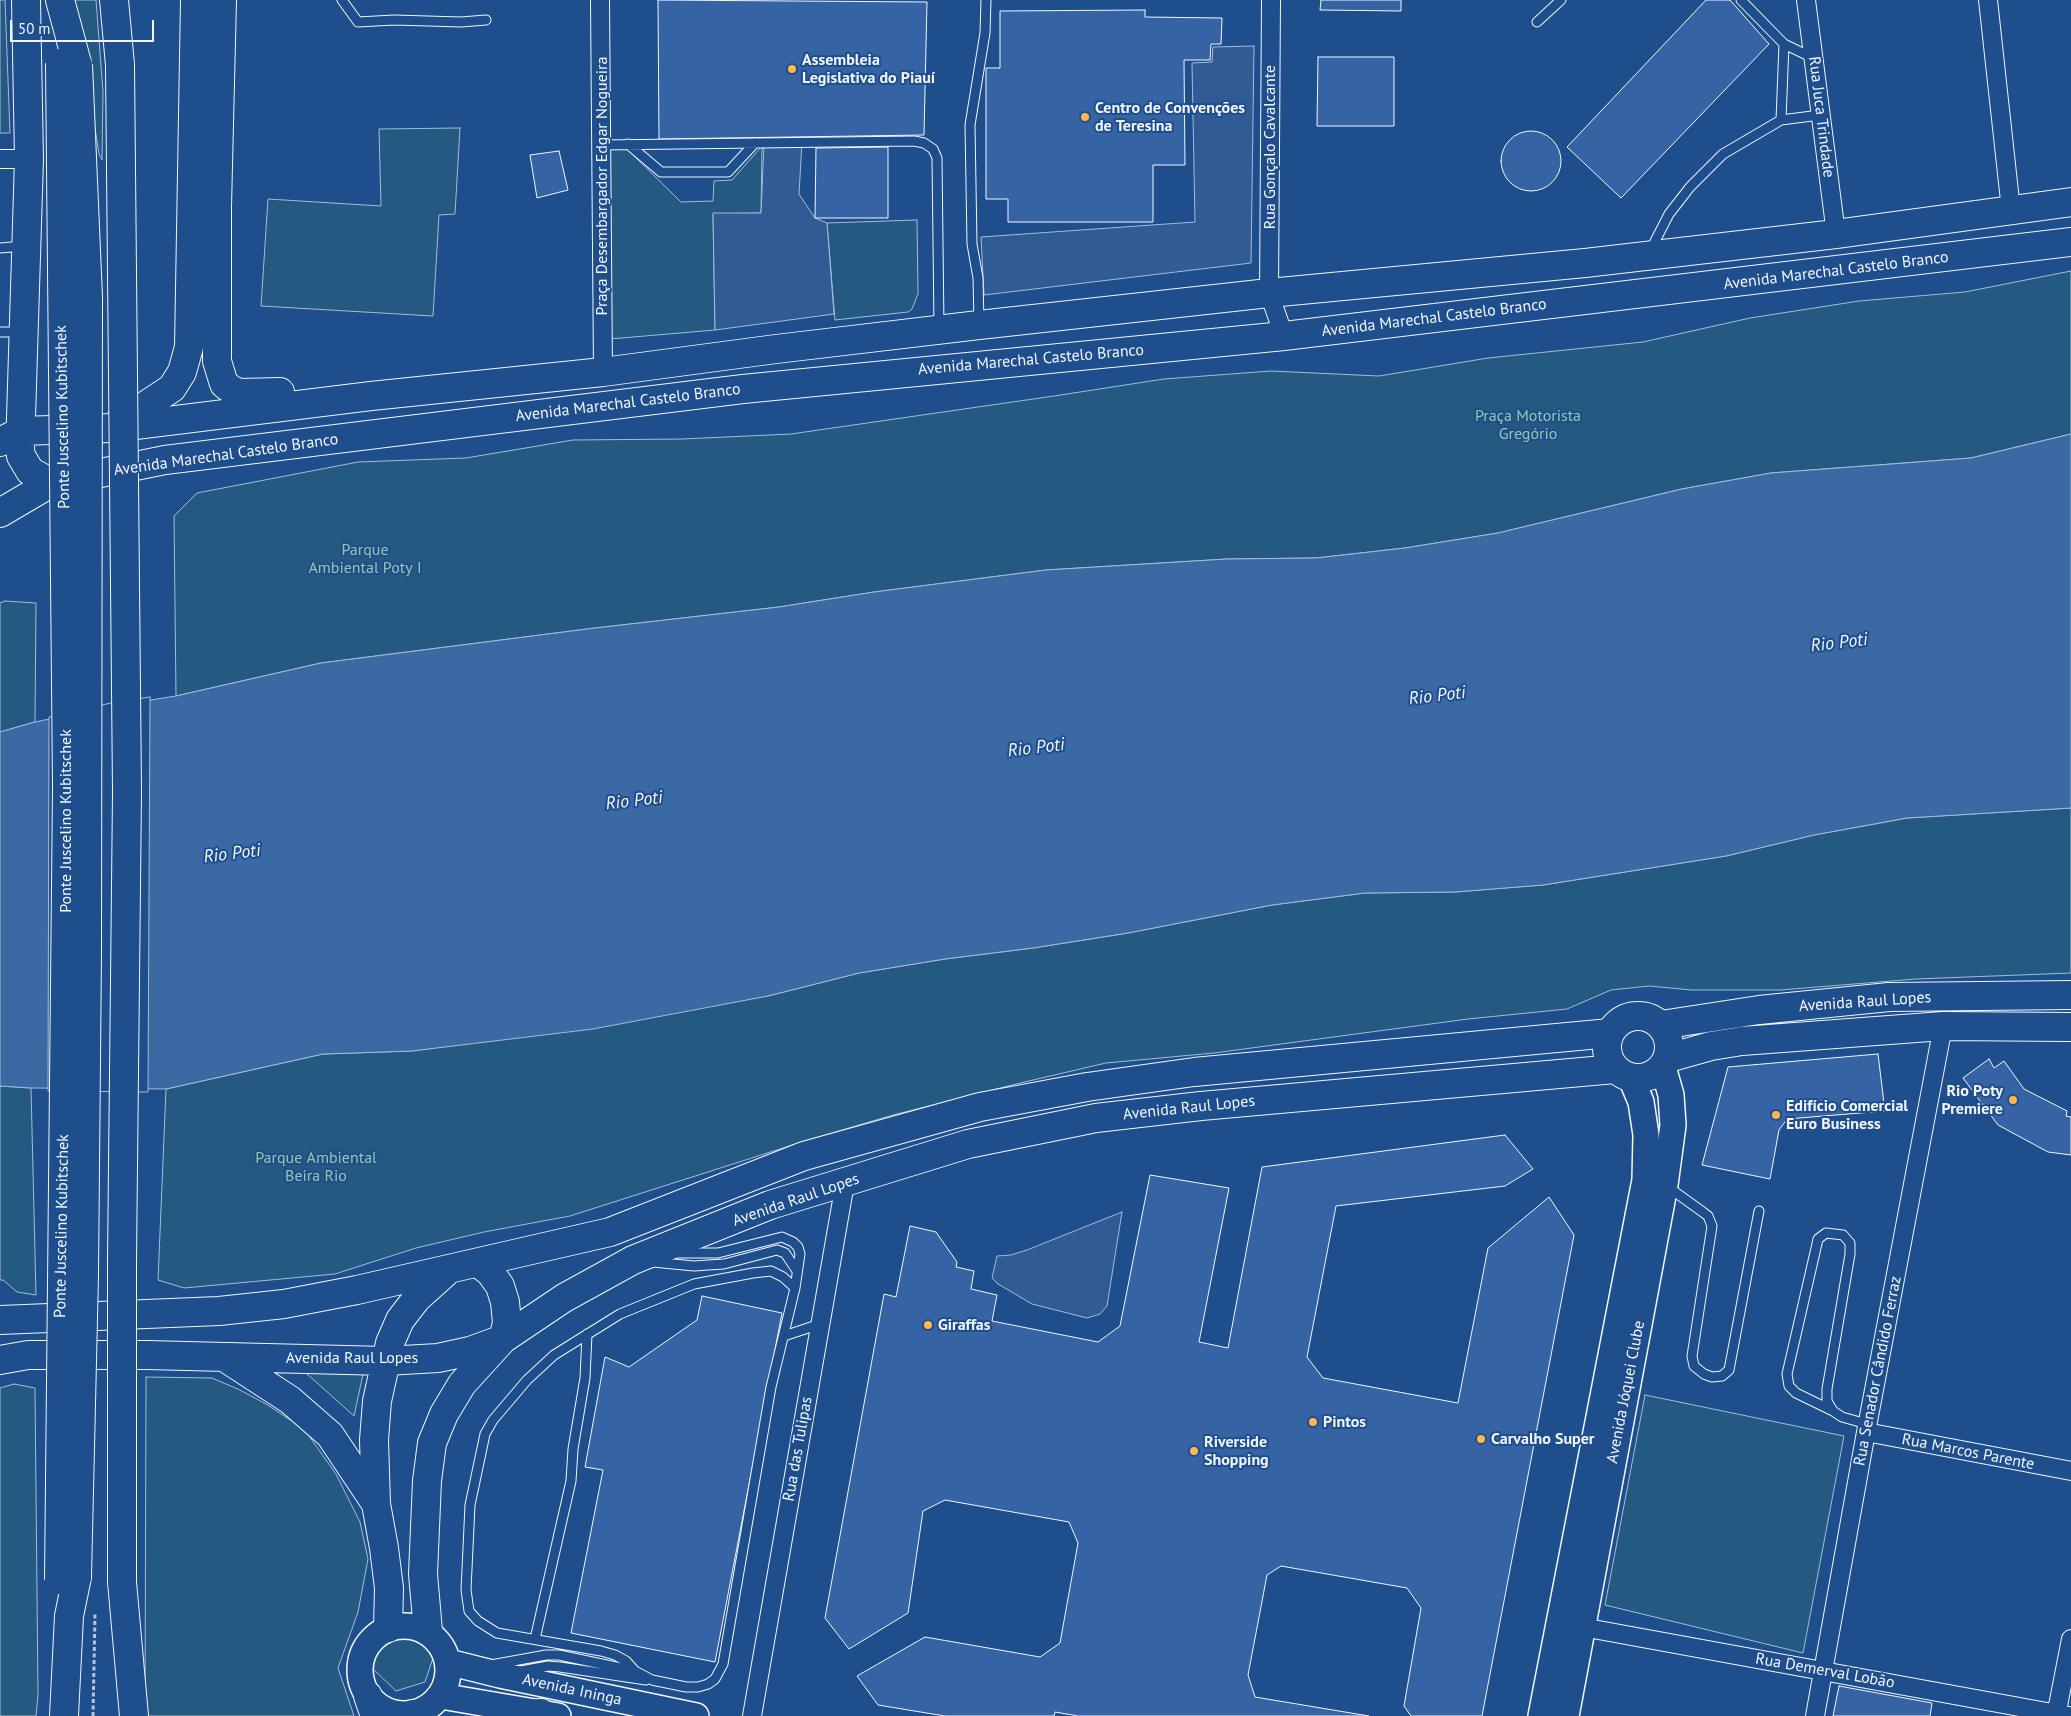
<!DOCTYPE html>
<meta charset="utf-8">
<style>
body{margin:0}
#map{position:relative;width:2071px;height:1716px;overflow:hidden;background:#1f4e8c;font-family:"PT Sans",sans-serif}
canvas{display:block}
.scale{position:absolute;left:10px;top:20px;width:144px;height:22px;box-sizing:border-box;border:2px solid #f2f6ff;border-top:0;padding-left:6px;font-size:15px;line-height:18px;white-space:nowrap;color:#f2f6ff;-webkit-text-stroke:4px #1f4e8c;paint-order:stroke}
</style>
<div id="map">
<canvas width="2071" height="1716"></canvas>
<div class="scale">50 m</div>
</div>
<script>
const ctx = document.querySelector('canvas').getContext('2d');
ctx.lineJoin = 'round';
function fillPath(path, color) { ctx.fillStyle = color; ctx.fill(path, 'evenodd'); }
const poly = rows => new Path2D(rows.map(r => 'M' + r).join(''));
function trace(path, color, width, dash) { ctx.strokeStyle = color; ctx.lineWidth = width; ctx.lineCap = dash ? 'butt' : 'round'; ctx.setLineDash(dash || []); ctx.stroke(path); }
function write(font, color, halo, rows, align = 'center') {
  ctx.font = font + ' "PT Sans",sans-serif'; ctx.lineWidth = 4; ctx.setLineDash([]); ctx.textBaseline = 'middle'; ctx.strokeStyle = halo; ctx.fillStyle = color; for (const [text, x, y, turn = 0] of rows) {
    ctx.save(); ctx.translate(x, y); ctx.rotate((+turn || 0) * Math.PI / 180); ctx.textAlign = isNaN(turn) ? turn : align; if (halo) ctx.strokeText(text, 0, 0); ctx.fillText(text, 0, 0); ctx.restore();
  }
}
const green = poly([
 [0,0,5,0,10,133,0,133,0,0],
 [75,0,96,0,103,92,102,160,99,154,75,0],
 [460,128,455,214,439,215,433,316,261,306,268,199,381,206,379,129,460,128],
 [762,146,761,213,713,214,715,330,610,339,609,148,626,148,681,202,713,201,714,181,732,180,762,146],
 [917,220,918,294,912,309,908,312,835,320,827,223,917,220],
 [2071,271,2071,434,1971,458,1771,473,1682,489,1498,533,1405,548,1316,558,1227,559,1046,570,874,592,779,607,595,628,321,663,176,696,174,516,197,493,358,462,466,458,573,440,682,439,791,434,1054,396,1164,379,1271,371,1379,376,1488,358,1643,342,1750,318,1859,301,1965,292,2071,271],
 [5,601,36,603,35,722,0,732,0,603,5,601],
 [2071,808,2071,973,1916,979,1780,990,1692,990,1649,986,1611,990,1567,1009,1468,1019,1214,1053,1106,1063,1016,1084,893,1115,805,1141,570,1216,484,1232,416,1248,335,1274,184,1288,158,1280,166,1089,323,1054,412,1051,501,1039,768,996,859,973,945,959,1033,948,1128,933,1272,905,1365,893,1455,892,1543,885,1726,856,1814,835,1907,818,2071,808],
 [0,1086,31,1088,36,1295,17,1292,3,1280,0,1280,0,1086],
 [306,1373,363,1374,354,1416,306,1373],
 [146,1377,212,1378,240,1390,266,1404,304,1429,336,1474,360,1522,368,1559,358,1612,338,1668,354,1716,145,1716,146,1377],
 [14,1384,35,1388,38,1695,36,1716,0,1716,0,1388,14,1384],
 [1645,1395,1844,1436,1803,1653,1605,1605,1645,1395],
 [406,1632,425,1641,434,1655,425,1682,396,1691,370,1666,381,1641,406,1632]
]);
fillPath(green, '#245a82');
trace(green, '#a8bbd7', 1);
const parking = poly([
 [1254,46,1251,263,984,295,981,237,1195,222,1192,63,1212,62,1213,47,1254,46],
 [802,142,799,194,815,218,827,223,834,314,715,330,713,213,761,213,764,143,802,142],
 [1122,1212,1107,1306,1100,1314,1087,1318,1032,1304,998,1284,992,1278,997,1256,1011,1255,1027,1250,1122,1212]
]);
fillPath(parking, '#305b95');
trace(parking, '#a8bbd7', 1);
const water = poly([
 [2071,434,2071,808,1907,818,1814,835,1726,856,1543,885,1455,892,1365,893,1272,905,1128,933,1033,948,945,959,859,973,768,996,593,1029,412,1051,323,1054,166,1089,31,1088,0,1086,0,732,35,722,112,706,176,696,321,663,595,628,779,607,874,592,1046,570,1227,559,1316,558,1405,548,1498,533,1682,489,1771,473,1971,458,2071,434]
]);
fillPath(water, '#3b69a3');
trace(water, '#a8bbd7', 1);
const pier = poly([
 [150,697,148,1092,48,1091,49,717,111,703,150,697]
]);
fillPath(pier, '#1f4e8c');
trace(pier, '#a8bbd7', 1);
const building = poly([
 [658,0,927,2,924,135,659,139,658,0],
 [1321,0,1401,0,1401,11,1320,10,1321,0],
 [1706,0,1730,0,1769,44,1621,198,1567,147,1706,0],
 [1145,10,1145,17,1222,18,1221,44,1211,44,1210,60,1184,60,1185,165,1153,165,1153,222,1008,222,1008,199,986,199,986,68,1000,68,1000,11,1145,10],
 [1318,57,1394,57,1394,126,1317,126,1318,57],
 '1501 161a30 30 0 1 1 60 0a30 30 0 1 1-60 0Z',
 [888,147,888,218,815,218,816,148,888,147],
 [559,151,568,190,537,198,530,155,559,151],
 [1878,1054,1885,1111,1787,1119,1779,1130,1770,1179,1702,1165,1728,1067,1878,1054],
 [1989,1059,1994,1068,2004,1061,2024,1089,2067,1111,2066,1116,2071,1117,2071,1155,2048,1152,1998,1125,1963,1078,1989,1059],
 [1505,1135,1533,1169,1505,1186,1336,1206,1307,1357,1323,1378,1458,1403,1488,1248,1549,1197,1574,1235,1482,1716,1411,1716,1404,1706,1421,1608,1407,1588,1281,1566,1267,1575,1248,1675,1255,1697,1369,1716,1078,1716,1055,1712,1054,1716,945,1716,878,1705,857,1676,925,1637,1040,1657,1060,1643,1078,1543,1069,1522,945,1500,923,1511,908,1613,849,1649,825,1618,884,1294,896,1297,910,1226,936,1232,957,1262,956,1267,974,1271,971,1289,997,1295,992,1321,1098,1342,1120,1326,1150,1175,1229,1188,1199,1342,1228,1348,1262,1167,1505,1135],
 [702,1296,782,1313,715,1662,571,1633,603,1470,585,1467,605,1357,629,1367,697,1320,702,1296],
 [1839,1686,1932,1703,1930,1716,1833,1716,1839,1686]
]);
fillPath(building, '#3563a3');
trace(building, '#f2f6ff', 1);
const service = poly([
 [342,0,358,22,394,20,461,22,486,20],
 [1741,0,1784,44,1813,58],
 [1537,22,1561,0],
 [1781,120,1784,44],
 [628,144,661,172,728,172,755,143],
 [602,145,914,141,924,143,933,149,937,158,939,327],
 [0,248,24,246],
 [1650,251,1669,214,1690,187,1723,154,1781,120,1820,115],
 [979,323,978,278,972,244,970,125,985,33,986,0],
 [0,332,22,332],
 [1668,1187,1700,1210,1708,1216,1712,1226,1692,1356,1694,1366,1704,1374,1712,1377,1722,1376,1729,1370,1759,1211],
 [653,1262,694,1266,708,1265,724,1264,777,1250,785,1253,797,1271],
 [784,1336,820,1324],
 [1833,1411,1796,1393,1789,1386,1787,1374,1816,1248,1818,1239,1826,1233,1843,1235,1850,1243,1850,1254,1827,1389,1827,1401,1833,1411,1842,1417,1867,1424],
 [535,1639,571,1481,573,1449,585,1378,587,1334],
 [491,1665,546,1655,559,1655,635,1671,652,1680,686,1687,698,1687,708,1684,715,1679,723,1664,771,1387,795,1288,800,1254,798,1247,793,1242,782,1237,718,1253,674,1253],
 [521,1671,548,1666,560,1667,646,1680],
 [635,1671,626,1661,615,1655,601,1651,497,1633,478,1621,469,1611,466,1590,470,1505,485,1434,493,1420,527,1380,554,1355,620,1314,694,1284,753,1273,771,1271,783,1277,795,1288]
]);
const minor = poly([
 [600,0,603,372],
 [1271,0,1269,293,1284,336],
 [1806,0,1836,234],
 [1988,0,2011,210],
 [0,159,29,159],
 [1866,1432,2071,1471],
 [1582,1627,2069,1716],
 [752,1716,845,1183],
 [1815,1716,1866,1432,1943,1026],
 [2056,1716,2071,1639]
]);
const secondary = poly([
 '360 1670a44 44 0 1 1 88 0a44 44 0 1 1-88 0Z',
 [448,1662,500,1675,696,1716],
 [441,1696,558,1716],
 [1541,1716,1645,1180,1646,1135,1641,1102,1631,1078],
 [1566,1716,1665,1185,1673,1125,1671,1095,1663,1067]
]);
const primary = poly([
 [26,0,29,159,20,450,21,456,30,471,51,483],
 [60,0,77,63],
 [114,0,120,65],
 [222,0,217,207,217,361,224,384,232,390,240,393,280,392],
 [116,425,172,388,182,372,189,347,195,0],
 [0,442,21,431,111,428,371,396,603,372,776,349,979,325,1269,293,1585,263,1836,234,2071,202],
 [0,513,51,483,165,460,743,389,1284,336,2071,242],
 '1607 1047a31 31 0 1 1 62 0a31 31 0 1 1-62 0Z',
 [1661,1025,1759,1010,1889,997,2071,995],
 [1668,1058,1711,1046,1742,1041,1943,1026,2071,1027],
 [0,1320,219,1311,284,1304,357,1290,610,1232,804,1156,980,1107,1087,1087,1194,1072,1610,1033],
 [224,1357,290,1400,330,1435,376,1504],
 [0,1360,28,1355,147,1355,386,1361,438,1358,470,1351,503,1339,564,1298,633,1260,770,1205,968,1144,1096,1118,1201,1106,1615,1069],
 [122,1582,134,1716],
 [388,1628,389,1588,384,1548,376,1504,374,1440,377,1401,390,1343,400,1320,417,1298,446,1272],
 [428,1631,423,1574,427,1481,432,1443,444,1414,462,1384,503,1339,507,1323,505,1302,500,1286,490,1272,478,1263],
 [368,1696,375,1716],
 [64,1716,69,1616,77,1577],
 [413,1716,413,1714],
 [501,1716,541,1713]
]);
trace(service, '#f2f6ff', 11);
trace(minor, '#f2f6ff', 20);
trace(secondary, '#f2f6ff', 28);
trace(primary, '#f2f6ff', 30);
trace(poly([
 [93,1716,95,1614]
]), '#b3c4dc', 3, [4, 2.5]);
trace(service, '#1f4e8c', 9);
trace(minor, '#1f4e8c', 18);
trace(secondary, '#1f4e8c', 25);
trace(primary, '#1f4e8c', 28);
const primaryBridge = poly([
 [120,65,127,792,122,1260,122,1582],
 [77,1577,84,1275,87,952,88,297,78,65],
 [59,1580,67,787,60,63]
]);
trace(primaryBridge, '#f2f6ff', 30, []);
trace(primaryBridge, '#1f4e8c', 28);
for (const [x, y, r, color] of [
 [792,69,5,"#ffb74d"],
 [1085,117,5,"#ffb74d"],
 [2013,1100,5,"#ffb74d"],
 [1776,1115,5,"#ffb74d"],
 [928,1325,5,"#ffb74d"],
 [1313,1422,5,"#ffb74d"],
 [1481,1439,5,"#ffb74d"],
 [1194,1451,5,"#ffb74d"]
]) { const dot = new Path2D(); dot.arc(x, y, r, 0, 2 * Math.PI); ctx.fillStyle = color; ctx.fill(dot); trace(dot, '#1f4e8c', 2); }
write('bold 16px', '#f2f6ff', '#1f4e8c', [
 ["Assembleia",802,60],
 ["Legislativa do Piauí",802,78],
 ["Centro de Convenções",1095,108],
 ["de Teresina",1095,126],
 ["Rio Poty",2003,1091,"right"],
 ["Premiere",2003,1109,"right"],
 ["Edifício Comercial",1786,1106],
 ["Euro Business",1786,1124],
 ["Giraffas",938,1325],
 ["Pintos",1323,1422],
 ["Carvalho Super",1491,1439],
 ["Riverside",1204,1442],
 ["Shopping",1204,1460]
], 'left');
write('16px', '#f2f6ff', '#1f4e8c', [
 ["Rua Juca Trindade",1821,117,83],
 ["Rua Gonçalo Cavalcante",1270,147,-90],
 ["Praça Desembargador Edgar Nogueira",602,186,-90],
 ["Avenida Marechal Castelo Branco",1836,271,-7],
 ["Avenida Marechal Castelo Branco",1434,318,-7],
 ["Avenida Marechal Castelo Branco",1031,360,-5],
 ["Avenida Marechal Castelo Branco",628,403,-7],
 ["Ponte Juscelino Kubitschek",63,417,-91],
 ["Avenida Marechal Castelo Branco",226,455,-8],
 ["Ponte Juscelino Kubitschek",66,821,-90],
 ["Avenida Raul Lopes",1865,1002,-4],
 ["Avenida Raul Lopes",1189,1108,-6],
 ["Avenida Raul Lopes",796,1200,-19],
 ["Ponte Juscelino Kubitschek",62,1226,-89],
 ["Avenida Raul Lopes",352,1358],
 ["Rua Senador Cândido Ferraz",1878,1371,-79],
 ["Avenida Jóquei Clube",1626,1392,-79],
 ["Rua das Tulipas",798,1449,-80],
 ["Rua Marcos Parente",1968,1452,11],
 ["Rua Demerval Lobão",1825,1671,10],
 ["Avenida Ininga",572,1690,12]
]);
write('16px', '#97c8a6', '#1f4e8c', [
 ["Praça Motorista",1528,416],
 ["Gregório",1528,434],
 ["Parque",365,550],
 ["Ambiental Poty I",365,568],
 ["Parque Ambiental",316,1158],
 ["Beira Rio",316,1176]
]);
write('italic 18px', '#f2f6ff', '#1f4e8c', [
 ["Rio Poti",1839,643,-7],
 ["Rio Poti",1437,696,-7],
 ["Rio Poti",1036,748,-7],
 ["Rio Poti",634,801,-7],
 ["Rio Poti",232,854,-7]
]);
</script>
